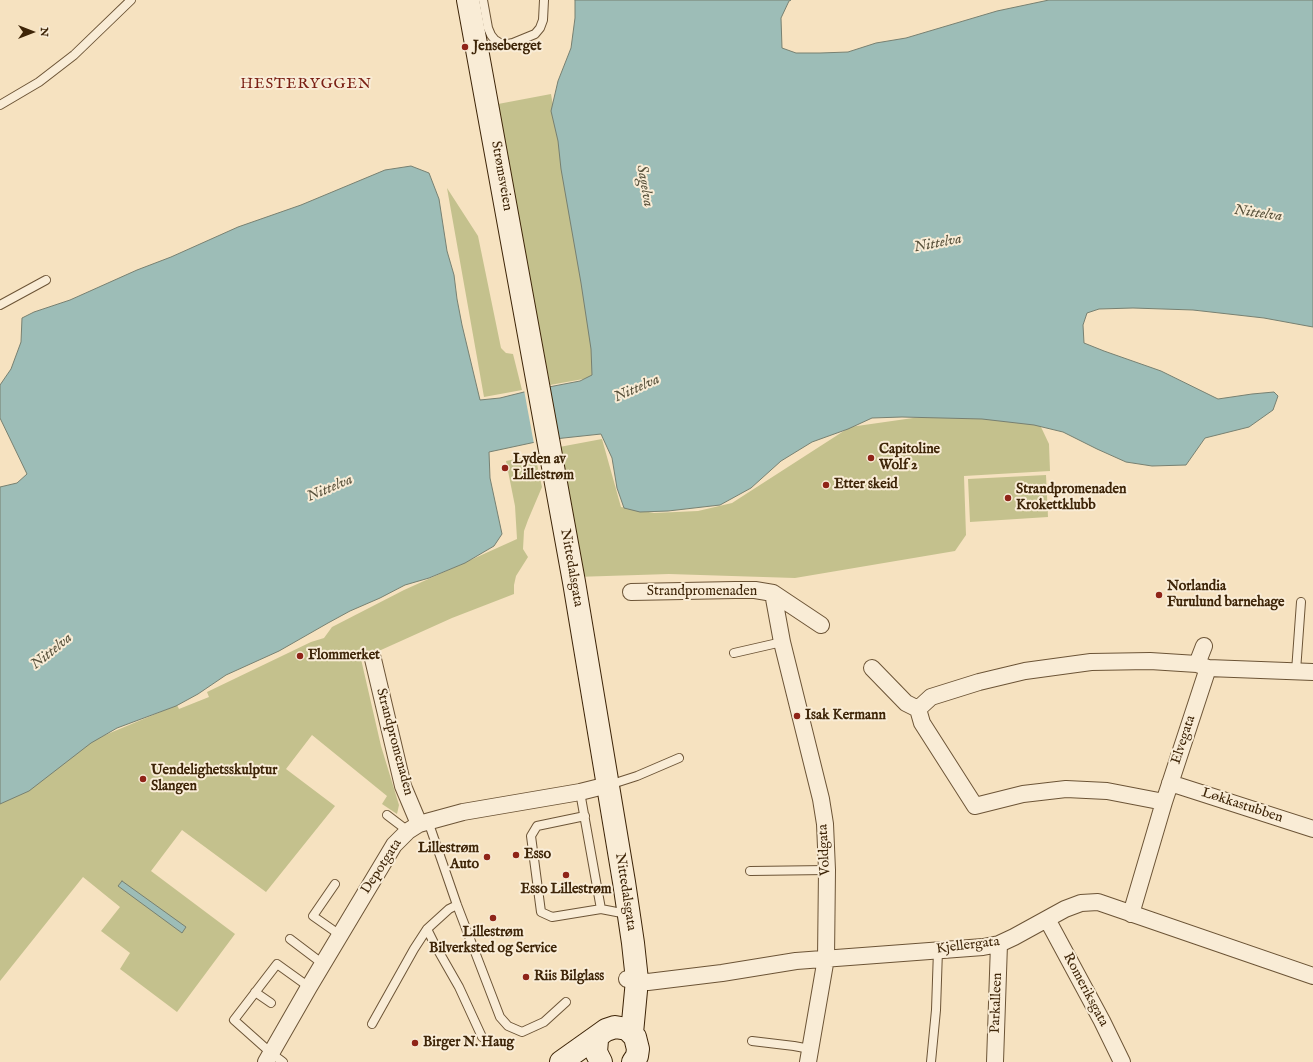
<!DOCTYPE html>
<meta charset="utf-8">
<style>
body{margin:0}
#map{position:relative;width:1313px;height:1062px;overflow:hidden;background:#f6e2c0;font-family:"IM FELL English",serif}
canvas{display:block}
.north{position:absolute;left:12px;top:12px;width:40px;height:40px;-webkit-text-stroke:3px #f9ecd6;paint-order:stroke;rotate:90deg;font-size:11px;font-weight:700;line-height:16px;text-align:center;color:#3e2508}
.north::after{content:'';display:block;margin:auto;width:14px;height:18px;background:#3e2508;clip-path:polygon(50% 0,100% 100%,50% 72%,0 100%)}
</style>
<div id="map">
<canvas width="1313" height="1062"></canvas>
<div class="north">N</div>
</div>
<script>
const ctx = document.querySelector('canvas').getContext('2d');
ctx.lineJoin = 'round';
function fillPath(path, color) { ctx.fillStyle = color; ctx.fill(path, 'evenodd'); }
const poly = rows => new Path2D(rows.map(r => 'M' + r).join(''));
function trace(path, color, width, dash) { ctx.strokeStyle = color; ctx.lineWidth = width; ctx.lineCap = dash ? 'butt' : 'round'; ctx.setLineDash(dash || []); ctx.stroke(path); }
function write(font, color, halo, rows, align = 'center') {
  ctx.font = font + ' "IM FELL English",serif'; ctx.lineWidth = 4; ctx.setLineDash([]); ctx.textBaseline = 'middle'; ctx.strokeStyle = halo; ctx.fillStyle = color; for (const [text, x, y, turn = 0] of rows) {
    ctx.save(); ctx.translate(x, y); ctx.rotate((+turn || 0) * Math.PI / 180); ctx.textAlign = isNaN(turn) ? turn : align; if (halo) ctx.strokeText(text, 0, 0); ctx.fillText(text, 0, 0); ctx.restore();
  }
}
fillPath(poly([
 [551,94,600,376,550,385,498,104],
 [447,188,478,236,501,348,506,353,513,354,522,390,484,397],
 [1034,412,1049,444,1050,471,964,476,966,535,955,551,795,578,669,574,575,577,554,448,602,439,621,507,654,513,698,511,732,503,850,427,948,413],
 [535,455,542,487,528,520,524,531,523,549,528,557,516,576,514,585,514,594,452,618,361,659,381,746,399,805,397,814,382,804,387,796,312,735,286,769,335,806,266,892,182,830,151,871,235,934,177,1012,120,969,130,953,101,931,120,907,83,877,0,981,0,798,86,743,177,705,179,709,209,697,207,692,311,642,324,638,332,627,404,590,517,539,515,506,506,461],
 [1046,475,1048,517,970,522,968,479]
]), '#c4c18d');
const water = poly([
 [575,0,791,0,789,1,781,18,782,48,796,53,820,53,848,52,876,43,906,38,997,11,1049,0,1313,0,1313,327,1264,318,1193,310,1133,308,1099,309,1087,313,1083,325,1084,343,1104,351,1161,371,1218,399,1252,394,1274,392,1278,396,1273,410,1249,427,1205,438,1186,465,1152,466,1126,462,1097,449,1063,432,1034,425,982,419,902,417,872,418,848,429,812,442,781,461,751,488,720,505,668,511,640,512,624,508,617,488,612,458,601,434,545,440,489,452,490,478,502,534,494,546,465,563,429,578,405,585,380,598,350,611,328,623,279,651,226,675,198,694,176,706,117,728,91,743,29,791,0,804,0,487,17,483,27,474,0,418,0,385,11,369,21,342,22,318,34,312,70,300,137,270,171,257,238,227,301,205,385,170,411,166,429,173,439,199,447,251,454,275,457,299,462,325,480,400,500,398,528,391,580,381,592,375,591,349,581,283,561,169,558,141,551,111,558,81,571,48,575,18,575,0],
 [122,881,186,927,182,933,118,886,122,881]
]);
fillPath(water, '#9dbdb7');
trace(water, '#778071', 1);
fillPath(poly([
 [547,385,545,442,534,444,524,390]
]), '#f6e2c0');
const service = poly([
 [483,0,488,28,491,35,495,40,503,45,513,43,535,34,540,28,543,20,544,0],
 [0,105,39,82,74,55,131,0],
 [0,305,46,280],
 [734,653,782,642],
 [1296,671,1301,602],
 [609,785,637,776,679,758],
 [580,792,601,909,627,914],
 [387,815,408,831],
 [585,816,537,826,531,836,541,912,552,917,601,909],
 [428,821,457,905,500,1017,508,1026,522,1032,544,1022,566,1002],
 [750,871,827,870],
 [335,884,313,916,340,935],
 [427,929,435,945,459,987,482,1037],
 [290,939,323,964],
 [255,992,271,1003],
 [372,1024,414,949,427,929,449,909,457,905],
 [752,1041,794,1046,810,1049],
 [283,1062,271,1053,234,1020,277,964,309,987],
 [931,1062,936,1010,938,950]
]);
const minor = poly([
 [631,592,735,590,755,590,773,593,821,625],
 [773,593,782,642,821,799,825,824,827,870,826,958,808,1062],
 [373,659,403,786,419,824],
 [1197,664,1204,646],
 [872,668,906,703,918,709],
 [1170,783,1313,829],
 [1164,802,1107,791,1066,789,1023,794,975,806,922,723,918,709,931,697,979,682,1025,671,1091,662,1150,661,1197,664,1208,668],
 [1131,914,1164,802,1208,668,1313,672],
 [1047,919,1102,1021,1122,1062],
 [627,979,648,982,722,973,796,961,983,947,999,944,1014,937,1065,909,1081,903,1098,902,1313,976],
 [266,1062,309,987,394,845,408,831,419,824,463,812,580,792,608,785],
 [995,1062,999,944]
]);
const secondary = poly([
 [468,0,574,582,624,882,633,943,637,980,632,1033],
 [561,1062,599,1035],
 [601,1062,596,1052,597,1040,599,1035,606,1030,615,1027,627,1029,635,1037,638,1049,637,1056,633,1062]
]);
trace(service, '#6c5436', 10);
trace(minor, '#6c5436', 18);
trace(secondary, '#3e2508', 24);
trace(service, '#f9ecd6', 8);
trace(minor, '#f9ecd6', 16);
trace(secondary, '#f9ecd6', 22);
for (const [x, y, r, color] of [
 [465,47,4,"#8f2418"],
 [871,458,4,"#8f2418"],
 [505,468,4,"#8f2418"],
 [826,485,4,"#8f2418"],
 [1008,498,4,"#8f2418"],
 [1159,595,4,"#8f2418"],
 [300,656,4,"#8f2418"],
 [797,716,4,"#8f2418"],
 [143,779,4,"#8f2418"],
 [516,855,4,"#8f2418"],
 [487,857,4,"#8f2418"],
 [566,875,4,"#8f2418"],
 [493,918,4,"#8f2418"],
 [526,977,4,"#8f2418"],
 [415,1043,4,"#8f2418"]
]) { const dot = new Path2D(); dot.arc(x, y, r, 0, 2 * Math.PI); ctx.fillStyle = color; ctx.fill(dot); trace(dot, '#f9ecd6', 1.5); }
write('bold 14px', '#3e2508', '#f9ecd6', [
 ["Jenseberget",473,47],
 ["Capitoline",879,450],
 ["Wolf 2",879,466],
 ["Lyden av",513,460],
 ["Lillestrøm",513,476],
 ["Etter skeid",834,485],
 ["Strandpromenaden",1016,490],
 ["Krokettklubb",1016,506],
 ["Norlandia",1167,587],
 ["Furulund barnehage",1167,603],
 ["Flommerket",308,656],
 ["Isak Kermann",805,716],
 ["Uendelighetsskulptur",151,771],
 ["Slangen",151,787],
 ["Lillestrøm",479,849,"right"],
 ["Auto",479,865,"right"],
 ["Esso",524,855],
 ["Esso Lillestrøm",566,890,"center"],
 ["Lillestrøm",493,933,"center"],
 ["Bilverksted og Service",493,949,"center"],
 ["Riis Bilglass",534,977],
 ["Birger N. Haug",423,1043]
], 'left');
write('14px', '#3e2508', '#f9ecd6', [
 ["Strømsveien",501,176,80],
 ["Nittedalsgata",571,568,80],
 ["Strandpromenaden",702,592],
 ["Elvegata",1184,740,-72],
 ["Strandpromenaden",394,742,75],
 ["Løkkastubben",1242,806,18],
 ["Voldgata",825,850,-93],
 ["Depotgata",382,867,-57],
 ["Nittedalsgata",625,892,81],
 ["Kjellergata",968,946,-7],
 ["Romeriksgata",1085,990,62],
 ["Parkalleen",997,1003,-88]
]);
ctx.letterSpacing = '1px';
write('15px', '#7a1f14', '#f9ecd6', [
 ["HESTERYGGEN",306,85]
]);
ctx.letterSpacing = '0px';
write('italic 15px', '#5a533d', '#f9ecd6', [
 ["Sagelva",644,186,80],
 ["Nittelva",1258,214,8],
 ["Nittelva",938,244,-11],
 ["Nittelva",637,389,-24],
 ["Nittelva",330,489,-23],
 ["Nittelva",52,652,-39]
]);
</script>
